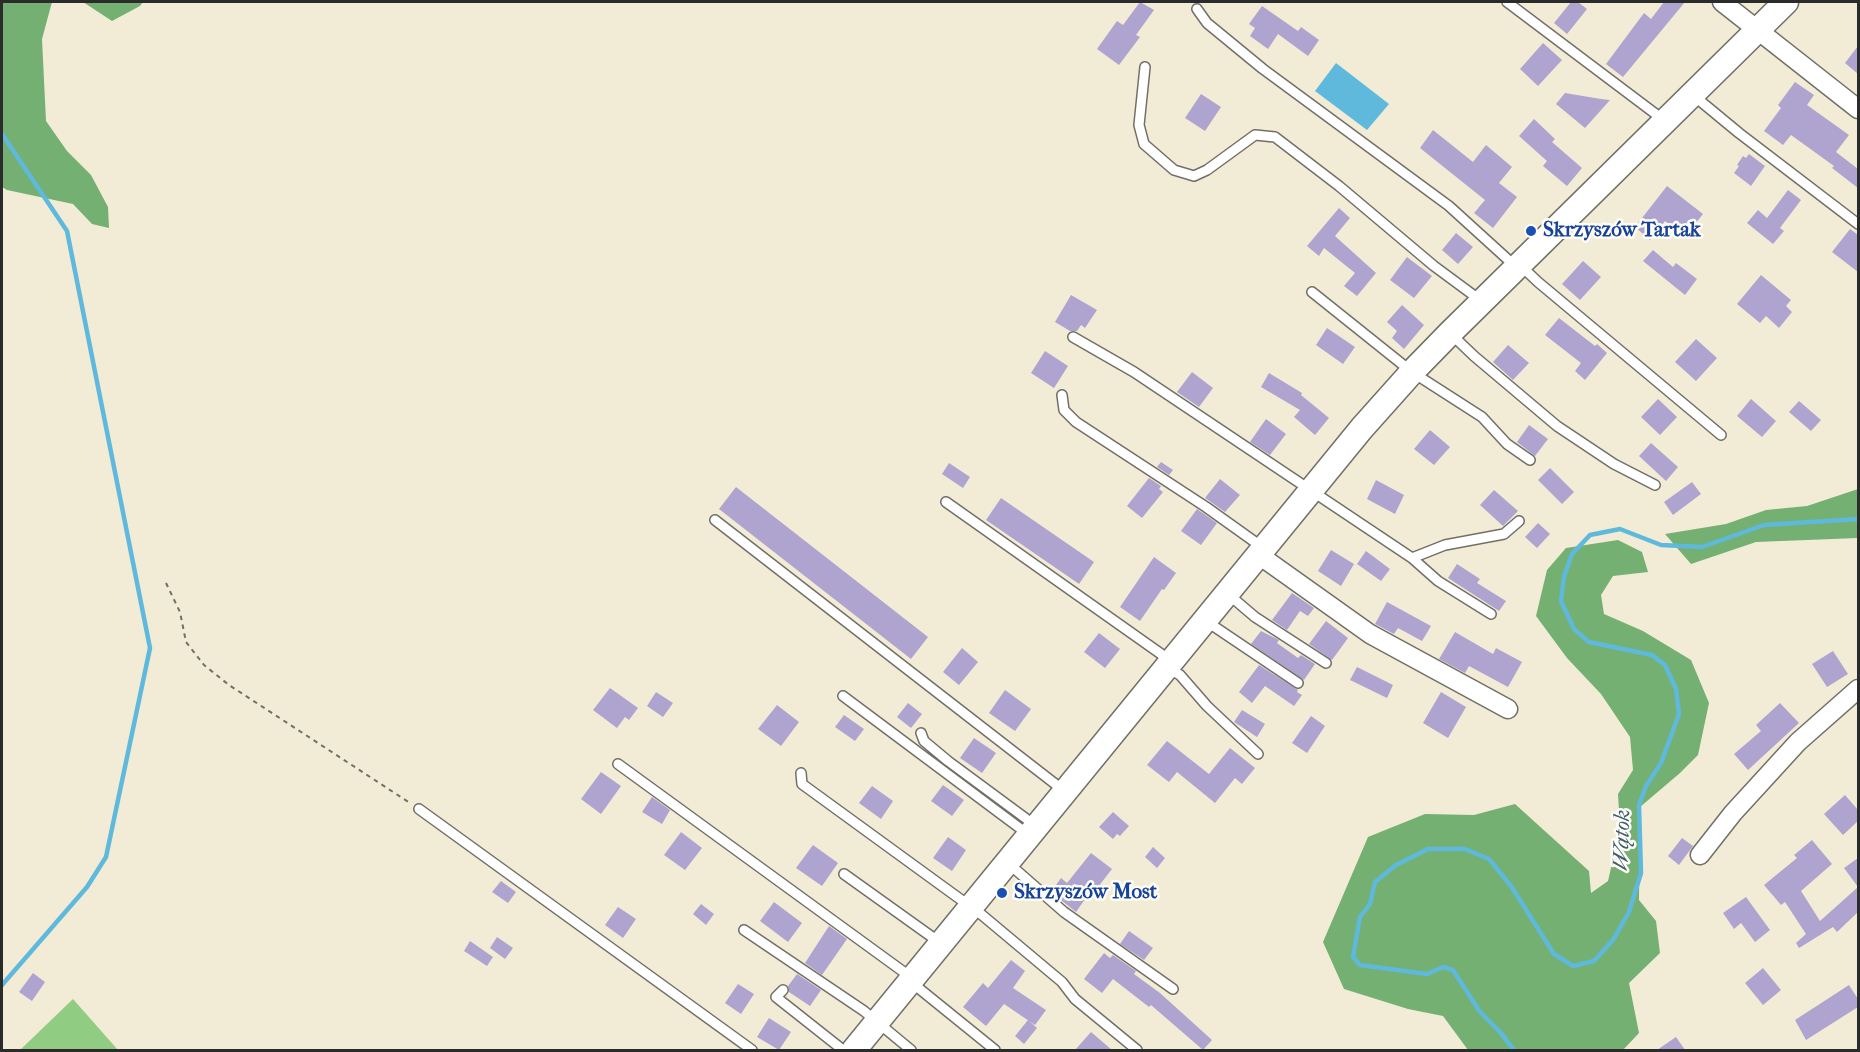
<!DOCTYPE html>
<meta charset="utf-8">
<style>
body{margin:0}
#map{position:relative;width:1860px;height:1052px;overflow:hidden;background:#f2ecd6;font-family:"IM FELL French Canon",serif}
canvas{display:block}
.frame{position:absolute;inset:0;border:3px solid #2b2b2b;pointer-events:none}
</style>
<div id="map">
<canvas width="1860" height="1052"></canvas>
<div class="frame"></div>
</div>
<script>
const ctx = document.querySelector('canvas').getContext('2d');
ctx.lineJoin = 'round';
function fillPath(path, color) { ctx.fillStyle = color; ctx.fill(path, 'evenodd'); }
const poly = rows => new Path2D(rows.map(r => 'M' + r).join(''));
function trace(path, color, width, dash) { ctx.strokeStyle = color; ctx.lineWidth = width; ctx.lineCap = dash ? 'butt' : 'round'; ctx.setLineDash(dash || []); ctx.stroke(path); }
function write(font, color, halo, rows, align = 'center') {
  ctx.font = font + ' "IM FELL French Canon",serif'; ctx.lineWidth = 5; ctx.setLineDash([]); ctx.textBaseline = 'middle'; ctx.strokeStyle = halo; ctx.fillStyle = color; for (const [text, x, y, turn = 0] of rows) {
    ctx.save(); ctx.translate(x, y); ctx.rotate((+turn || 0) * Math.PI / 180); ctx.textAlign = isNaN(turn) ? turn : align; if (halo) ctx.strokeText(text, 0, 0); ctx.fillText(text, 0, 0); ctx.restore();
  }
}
fillPath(poly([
 [73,999,118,1050,20,1050]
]), '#90cd83');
fillPath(poly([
 [2,2,52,2,42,39,46,121,67,151,91,175,108,207,109,228,92,224,73,204,7,190,2,187],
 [83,2,143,2,140,6,112,21],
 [1858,489,1858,538,1756,542,1691,564,1665,534,1726,524,1766,510,1807,506],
 [1618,540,1642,552,1648,572,1613,576,1601,595,1604,614,1643,631,1691,660,1709,703,1698,755,1680,773,1640,807,1639,900,1656,921,1660,953,1629,983,1639,1033,1623,1050,1468,1050,1443,1016,1408,1009,1344,989,1323,942,1368,837,1425,814,1474,815,1515,804,1589,871,1591,893,1608,881,1620,829,1618,794,1633,770,1630,737,1601,694,1567,658,1536,616,1547,570,1566,548]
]), '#74b071');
fillPath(poly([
 [1336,63,1389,104,1367,130,1315,91]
]), '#5fb9dc');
trace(poly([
 [2,134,67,231,150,648,106,857,87,887,2,985],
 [1514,1050,1500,1032,1480,1012,1453,970,1443,967,1427,974,1360,965,1353,957,1360,917,1370,904,1375,882,1396,865,1428,849,1465,849,1489,859,1511,886,1554,954,1573,966,1594,961,1613,940,1629,912,1641,873,1639,805,1646,786,1661,763,1679,714,1676,689,1665,665,1652,655,1589,642,1574,629,1561,601,1564,577,1572,554,1590,535,1620,529,1661,545,1702,547,1764,525,1858,519]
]), '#5fb9dc', 4.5);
fillPath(poly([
 [1140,2,1154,10,1136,35,1140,37,1119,65,1097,49,1117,21,1123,25],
 [1571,2,1578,2,1587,9,1567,34,1554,23],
 [1664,2,1685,2,1623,77,1606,64,1644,13,1651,19],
 [1262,6,1298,31,1301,27,1319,40,1308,56,1278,34,1268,49,1250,36,1255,28,1249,24],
 [1543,43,1562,60,1538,86,1520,69],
 [1858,46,1858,74,1845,63],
 [1795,82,1814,95,1807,105,1849,135,1836,152,1858,169,1858,188,1832,168,1834,166,1791,135,1783,145,1764,131,1781,108,1778,105],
 [1565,93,1601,99,1610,100,1585,128,1556,104],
 [1201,94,1221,107,1205,131,1185,118],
 [1534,119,1555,139,1552,142,1582,168,1567,186,1543,166,1547,161,1519,136],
 [1433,130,1473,162,1486,145,1512,167,1499,183,1517,197,1493,228,1474,213,1485,200,1420,148],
 [1749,154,1765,166,1751,186,1734,173,1739,166,1737,165,1743,156,1746,158],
 [1667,186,1703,214,1685,237,1665,221,1650,240,1635,227],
 [1788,190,1801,200,1780,228,1784,231,1773,244,1747,223,1758,210,1767,218],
 [1339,208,1350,218,1335,236,1376,273,1357,296,1344,286,1355,273,1324,248,1319,256,1307,246],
 [1850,229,1858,235,1858,272,1832,252],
 [1456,233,1473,247,1458,264,1442,250],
 [1653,250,1673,267,1676,263,1697,279,1685,295,1643,261],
 [1407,257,1432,276,1414,298,1390,280],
 [1583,261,1601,277,1580,300,1562,284],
 [1761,275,1791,300,1786,306,1792,312,1779,328,1766,316,1760,323,1737,304],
 [1071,295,1097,310,1085,328,1081,325,1077,331,1070,331,1055,322],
 [1402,305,1424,325,1404,349,1392,338,1397,331,1387,322],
 [1559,318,1595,346,1597,344,1607,353,1585,380,1575,371,1581,363,1545,335],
 [1327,328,1355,347,1343,364,1316,345],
 [1696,339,1717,358,1696,381,1675,362],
 [1508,345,1529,363,1513,380,1493,362],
 [1045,351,1068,366,1054,388,1031,373],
 [1192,372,1213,388,1199,407,1177,392],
 [1269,373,1302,393,1301,395,1329,418,1315,435,1294,417,1300,410,1261,387],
 [1658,399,1677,417,1660,435,1641,417],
 [1751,399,1776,421,1762,437,1737,416],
 [1799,401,1821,420,1811,431,1789,412],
 [1266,419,1286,434,1270,455,1250,442],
 [1529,425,1548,439,1535,456,1517,442],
 [1430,430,1450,447,1434,465,1414,449],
 [1651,443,1678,467,1666,481,1639,456],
 [1161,462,1173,470,1169,475,1157,467],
 [949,463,970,477,963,488,942,474],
 [1550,468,1574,492,1562,504,1538,480],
 [1149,478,1161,486,1159,489,1163,492,1142,518,1127,506],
 [1220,479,1240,495,1225,512,1205,498],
 [1376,480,1404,495,1395,514,1367,499],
 [1692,482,1701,494,1673,515,1664,502],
 [736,487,928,637,911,659,719,509],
 [1494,490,1518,511,1503,526,1480,505],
 [1001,498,1094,562,1079,584,986,520],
 [1197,509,1217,523,1201,545,1181,531],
 [1538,523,1550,534,1537,548,1525,537],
 [1331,550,1354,564,1341,586,1318,571],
 [1366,551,1390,569,1381,581,1357,564],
 [1154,557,1176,573,1164,590,1162,589,1140,621,1120,607],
 [1457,564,1480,579,1477,583,1506,601,1499,611,1448,578],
 [1292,593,1314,608,1308,616,1300,611,1287,630,1272,620],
 [1387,602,1431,626,1422,641,1398,628,1394,634,1375,624],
 [1326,621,1348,638,1332,660,1309,644],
 [1261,631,1279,640,1277,643,1298,658,1301,655,1315,664,1304,680,1251,644],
 [1455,632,1493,654,1496,648,1522,662,1508,687,1469,666,1465,673,1439,659],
 [1099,633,1120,649,1105,668,1084,652],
 [962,648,978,662,959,685,943,672],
 [1833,651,1848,674,1827,687,1812,664],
 [1259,665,1298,690,1297,692,1302,695,1294,706,1265,686,1252,703,1239,692],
 [1357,667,1393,685,1387,698,1350,680],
 [610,688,638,708,629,720,625,717,617,728,593,710],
 [1005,690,1031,709,1015,731,989,713],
 [656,692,673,703,663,717,647,706],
 [1441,692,1466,707,1448,738,1423,723],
 [908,703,922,714,911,728,897,717],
 [1780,703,1799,723,1748,770,1734,754,1761,731,1756,725],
 [777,705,799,722,781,746,758,729],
 [1242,710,1265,724,1257,737,1234,722],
 [844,715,864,729,855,741,835,727],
 [1311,716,1325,726,1307,753,1292,743],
 [974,738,996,753,982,773,960,758],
 [1167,741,1209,774,1230,748,1255,768,1242,784,1235,778,1215,803,1177,772,1169,782,1147,765],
 [601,772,621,786,601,814,581,799],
 [943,785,964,800,952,816,931,801],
 [872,786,893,801,881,819,859,803],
 [1845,795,1858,810,1858,821,1843,835,1824,814],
 [652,797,670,810,662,824,642,812],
 [1113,812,1129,826,1120,836,1117,834,1113,839,1099,827],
 [681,832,702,848,685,870,664,855],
 [948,837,966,850,952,871,933,858],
 [1682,838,1693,846,1679,865,1668,856],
 [1812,840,1832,864,1801,891,1820,921,1858,887,1844,868,1858,858,1858,912,1837,932,1833,927,1799,948,1796,943,1806,934,1785,902,1781,905,1764,885,1797,858,1794,855],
 [813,845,838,863,822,886,796,868],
 [1153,847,1165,858,1157,868,1145,857],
 [1091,853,1112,869,1098,887,1095,885,1076,912,1051,892,1061,878,1067,883],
 [501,881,516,892,508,903,492,892],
 [1746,897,1770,930,1755,942,1741,923,1734,929,1723,913],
 [774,902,802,923,788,942,760,921],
 [701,904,714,914,706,925,693,914],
 [618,907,636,919,623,938,605,925],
 [829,926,847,939,822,975,805,963],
 [1129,931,1153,948,1144,960,1120,944],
 [497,937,513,948,505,959,490,948],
 [470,941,493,957,487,966,464,951],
 [1104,953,1110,958,1113,955,1136,971,1134,974,1160,993,1212,1040,1203,1050,1151,1005,1149,1007,1113,979,1102,993,1084,979],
 [1011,960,1025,971,1013,988,1046,1010,1035,1025,1004,1004,986,1026,963,1007,983,983,988,988],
 [1763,968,1781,990,1763,1005,1745,983],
 [33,973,45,982,32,1001,19,992],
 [797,974,821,990,810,1006,789,992,788,986],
 [738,984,754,994,741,1014,725,1003],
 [1849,985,1858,999,1858,1007,1806,1040,1795,1020],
 [769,1018,791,1032,779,1050,757,1037],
 [1028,1020,1037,1028,1024,1044,1015,1036],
 [1091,1032,1112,1050,1075,1050],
 [1676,1037,1685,1050,1657,1050]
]), '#afa4cf');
const lane = poly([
 [1507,2,1665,121],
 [1197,9,1207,23,1263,69,1449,206,1515,266],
 [1145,67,1139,125,1144,144,1174,170,1194,176,1207,170,1255,135,1275,137,1339,186,1434,266,1480,300],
 [1693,95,1739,133,1858,224],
 [1520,265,1538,282,1721,435],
 [1312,292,1412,372,1482,417,1507,444,1530,460],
 [1451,334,1474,356,1557,426,1614,464,1655,485],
 [1073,337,1134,372,1412,558,1438,581,1491,614],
 [1062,395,1064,410,1076,422,1206,507,1262,547],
 [946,502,1171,661],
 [715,520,1063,790],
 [1412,558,1445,545,1504,534,1519,521],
 [1228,594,1255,617,1326,663],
 [1206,621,1298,683],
 [1168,668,1180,675,1207,706,1258,754],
 [843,696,1029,835],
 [921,733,924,741,948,761,1036,826],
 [618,764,912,978],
 [801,773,802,784,982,915,1062,982,1075,999,1137,1050],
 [419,809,752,1050],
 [1008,863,1064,912,1173,989],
 [844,874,939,942],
 [744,930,864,1011,911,1050],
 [911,982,995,1050],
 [783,990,776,997,843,1050]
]);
const street = poly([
 [1722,2,1858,109],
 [1259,555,1370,634,1508,709],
 [1700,855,1733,813,1798,742,1858,689]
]);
const secondary = poly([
 [854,1050,1362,428,1412,372,1450,333,1786,2]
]);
trace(lane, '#716f67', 12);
trace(street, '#716f67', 21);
trace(secondary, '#716f67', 27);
trace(poly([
 [166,583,180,612,186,642,204,665,229,685,410,803]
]), '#716f67', 2, [4.5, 4.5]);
trace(lane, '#fff', 9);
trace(street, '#fff', 18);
trace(secondary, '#fff', 24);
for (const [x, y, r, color] of [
 [1531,231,6,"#1a4fb4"],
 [1002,893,6,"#1a4fb4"]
]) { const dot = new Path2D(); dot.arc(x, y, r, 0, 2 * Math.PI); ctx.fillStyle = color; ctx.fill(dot); trace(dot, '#fdfcf7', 2); }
write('bold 21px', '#164399', '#fdfcf7', [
 ["Skrzyszów Tartak",1543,231],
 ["Skrzyszów Most",1014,893]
], 'left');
write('italic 22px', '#3d5d69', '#fdfcf7', [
 ["Wątok",1623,840,-88]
]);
</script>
